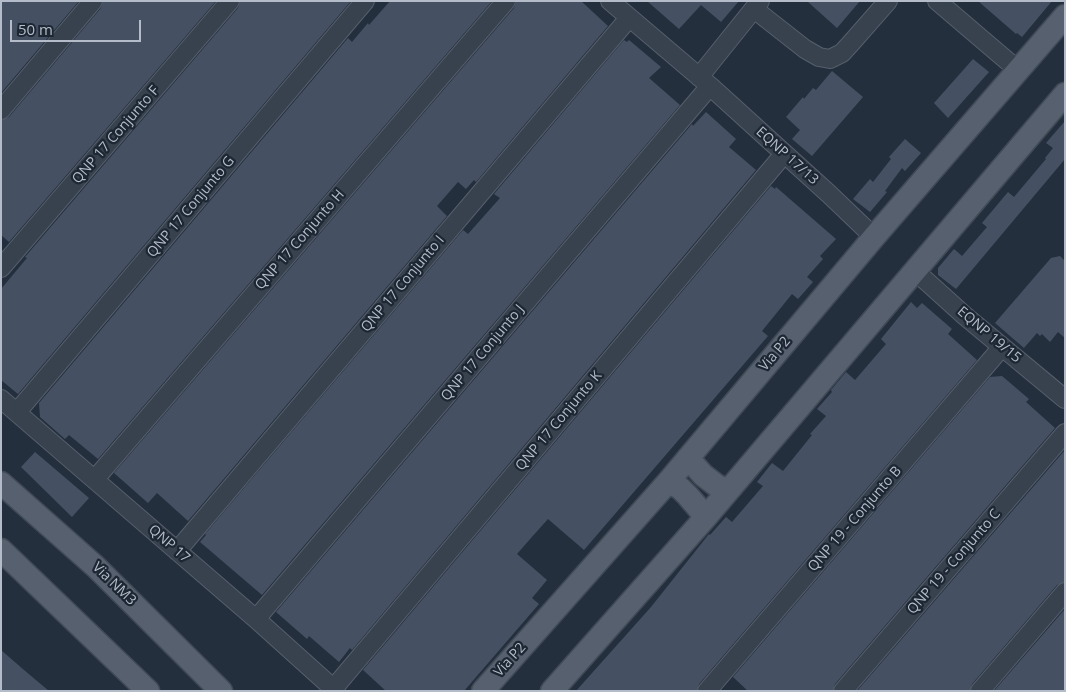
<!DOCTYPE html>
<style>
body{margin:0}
#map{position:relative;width:1066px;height:692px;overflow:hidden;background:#242f3e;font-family:"Open Sans",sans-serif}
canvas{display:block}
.frame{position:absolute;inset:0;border:2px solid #b4bcc9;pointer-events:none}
.scale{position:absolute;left:10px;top:20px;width:131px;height:22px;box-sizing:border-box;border:2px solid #b4bcc9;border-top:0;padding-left:6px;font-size:15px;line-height:18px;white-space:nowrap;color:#b4bcc9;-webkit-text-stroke:4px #1d2633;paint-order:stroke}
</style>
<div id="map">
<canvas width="1066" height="692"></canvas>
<div class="frame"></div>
<div class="scale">50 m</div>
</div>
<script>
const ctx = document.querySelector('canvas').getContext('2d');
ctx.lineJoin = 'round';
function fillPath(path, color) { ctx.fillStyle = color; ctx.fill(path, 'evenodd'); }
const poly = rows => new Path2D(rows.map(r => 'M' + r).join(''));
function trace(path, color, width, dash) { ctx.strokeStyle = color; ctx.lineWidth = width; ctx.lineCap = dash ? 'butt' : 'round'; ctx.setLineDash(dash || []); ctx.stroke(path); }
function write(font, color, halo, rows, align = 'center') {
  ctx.font = font + ' "Open Sans",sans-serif'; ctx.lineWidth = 4.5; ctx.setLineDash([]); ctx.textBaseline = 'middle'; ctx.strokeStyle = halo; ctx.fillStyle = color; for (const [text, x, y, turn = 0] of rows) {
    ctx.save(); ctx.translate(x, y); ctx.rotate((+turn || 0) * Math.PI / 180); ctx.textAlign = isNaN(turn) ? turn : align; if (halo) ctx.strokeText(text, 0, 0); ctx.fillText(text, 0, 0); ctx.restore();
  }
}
fillPath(poly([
 [1,1,79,1,1,93],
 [103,1,216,1,9,242,1,235,1,120,9,117,101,8],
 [240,1,351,1,18,394,1,380,1,289,27,258,25,257,238,8],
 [390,1,492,1,98,459,69,435,65,439,40,417,39,403,348,38,352,42,368,23,369,25],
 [516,1,581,1,608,26,476,182,474,180,466,189,458,182,437,206,447,216,188,521,157,493,148,503,114,473,514,8],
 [647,1,739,1,721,22,701,5,679,29],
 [807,1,860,1,837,28],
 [978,1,1052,1,1022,37,1017,33,1016,34],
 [624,40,627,42,629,40,661,67,649,78,680,105,262,595,200,542,206,535,205,534,463,230,468,234,500,198,494,194],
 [973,59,989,72,948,118,934,103],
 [832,71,863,97,812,156,792,139,800,130,786,117,803,97,804,99,813,88,816,90],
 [706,112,736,139,729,147,756,170,352,650,350,648,339,662,309,636,307,639,276,612,692,124,693,126],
 [1065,121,1065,159,956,289,938,275,938,268,954,249,962,256,987,227,982,223,1008,192,1014,197,1046,159,1045,158,1053,148,1046,143],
 [905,139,921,153,905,171,902,168,885,191,887,192,870,212,853,199,870,179,873,182,891,159,889,157],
 [771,186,775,189,776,187,836,239,820,256,823,259,807,277,813,282,798,299,792,294,762,331,768,336,584,550,548,519,531,538,517,554,547,580,532,598,539,604,464,691,386,691,363,670],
 [1060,256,1065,261,1065,338,1058,332,1050,342,1042,334,1040,336,1037,333,1024,348,995,323,1051,258],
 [911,302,917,308,922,303,952,329,948,334,977,360,699,684,697,691,576,691,651,607,709,534,710,535,726,517,732,522,763,486,757,482,772,463,783,471,812,435,810,434,826,416,817,409,832,392,831,390,846,372,855,380,886,344,881,339],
 [1002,376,1029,399,1026,402,1055,428,835,684,833,691,748,691,733,677,990,377],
 [1065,450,1065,582,1057,585,972,684,970,691,857,691],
 [35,452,89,498,72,517,21,467],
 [1065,609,1065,691,994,691],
 [1,650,24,670,49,691,1,691]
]), '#455162');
const minor = poly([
 [610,1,710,86,829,194,874,237],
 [937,1,1018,70],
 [754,9,805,49,819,57,830,59,842,53,852,42,888,1],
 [699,77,760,1],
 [1,110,93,1],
 [1,268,230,1],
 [914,270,965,316,1065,399],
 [1,399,256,619,336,691],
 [17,412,365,1],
 [95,479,506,1],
 [177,551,629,18],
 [256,619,710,86],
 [333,689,784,154],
 [707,691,1002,347],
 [843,691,1065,433],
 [980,691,1065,592]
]);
const major = poly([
 [688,458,703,475,716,485,728,491],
 [668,482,680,488,688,496,706,517],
 [1,483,96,567,221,691],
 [1,550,148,691],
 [483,691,668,482,874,237,1065,16],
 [552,691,706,517,1065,94]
]);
trace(minor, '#565f6c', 20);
trace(major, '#414a57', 25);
trace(minor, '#38414e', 18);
trace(major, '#56606e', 22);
write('14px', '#b4bcc9', '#1d2633', [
 ["QNP 17 Conjunto F",116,135,-49],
 ["EQNP 17/13",787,156,42],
 ["QNP 17 Conjunto G",191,207,-50],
 ["QNP 17 Conjunto H",300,240,-49],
 ["QNP 17 Conjunto I",403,284,-50],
 ["EQNP 19/15",989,335,40],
 ["QNP 17 Conjunto J",483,353,-50],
 ["Via P2",775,354,-50],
 ["QNP 17 Conjunto K",559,421,-50],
 ["QNP 19 - Conjunto B",855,519,-49],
 ["QNP 17",169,544,41],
 ["QNP 19 - Conjunto C",954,562,-49],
 ["Via NM3",114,584,44],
 ["Via P2",510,660,-48]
]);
</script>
